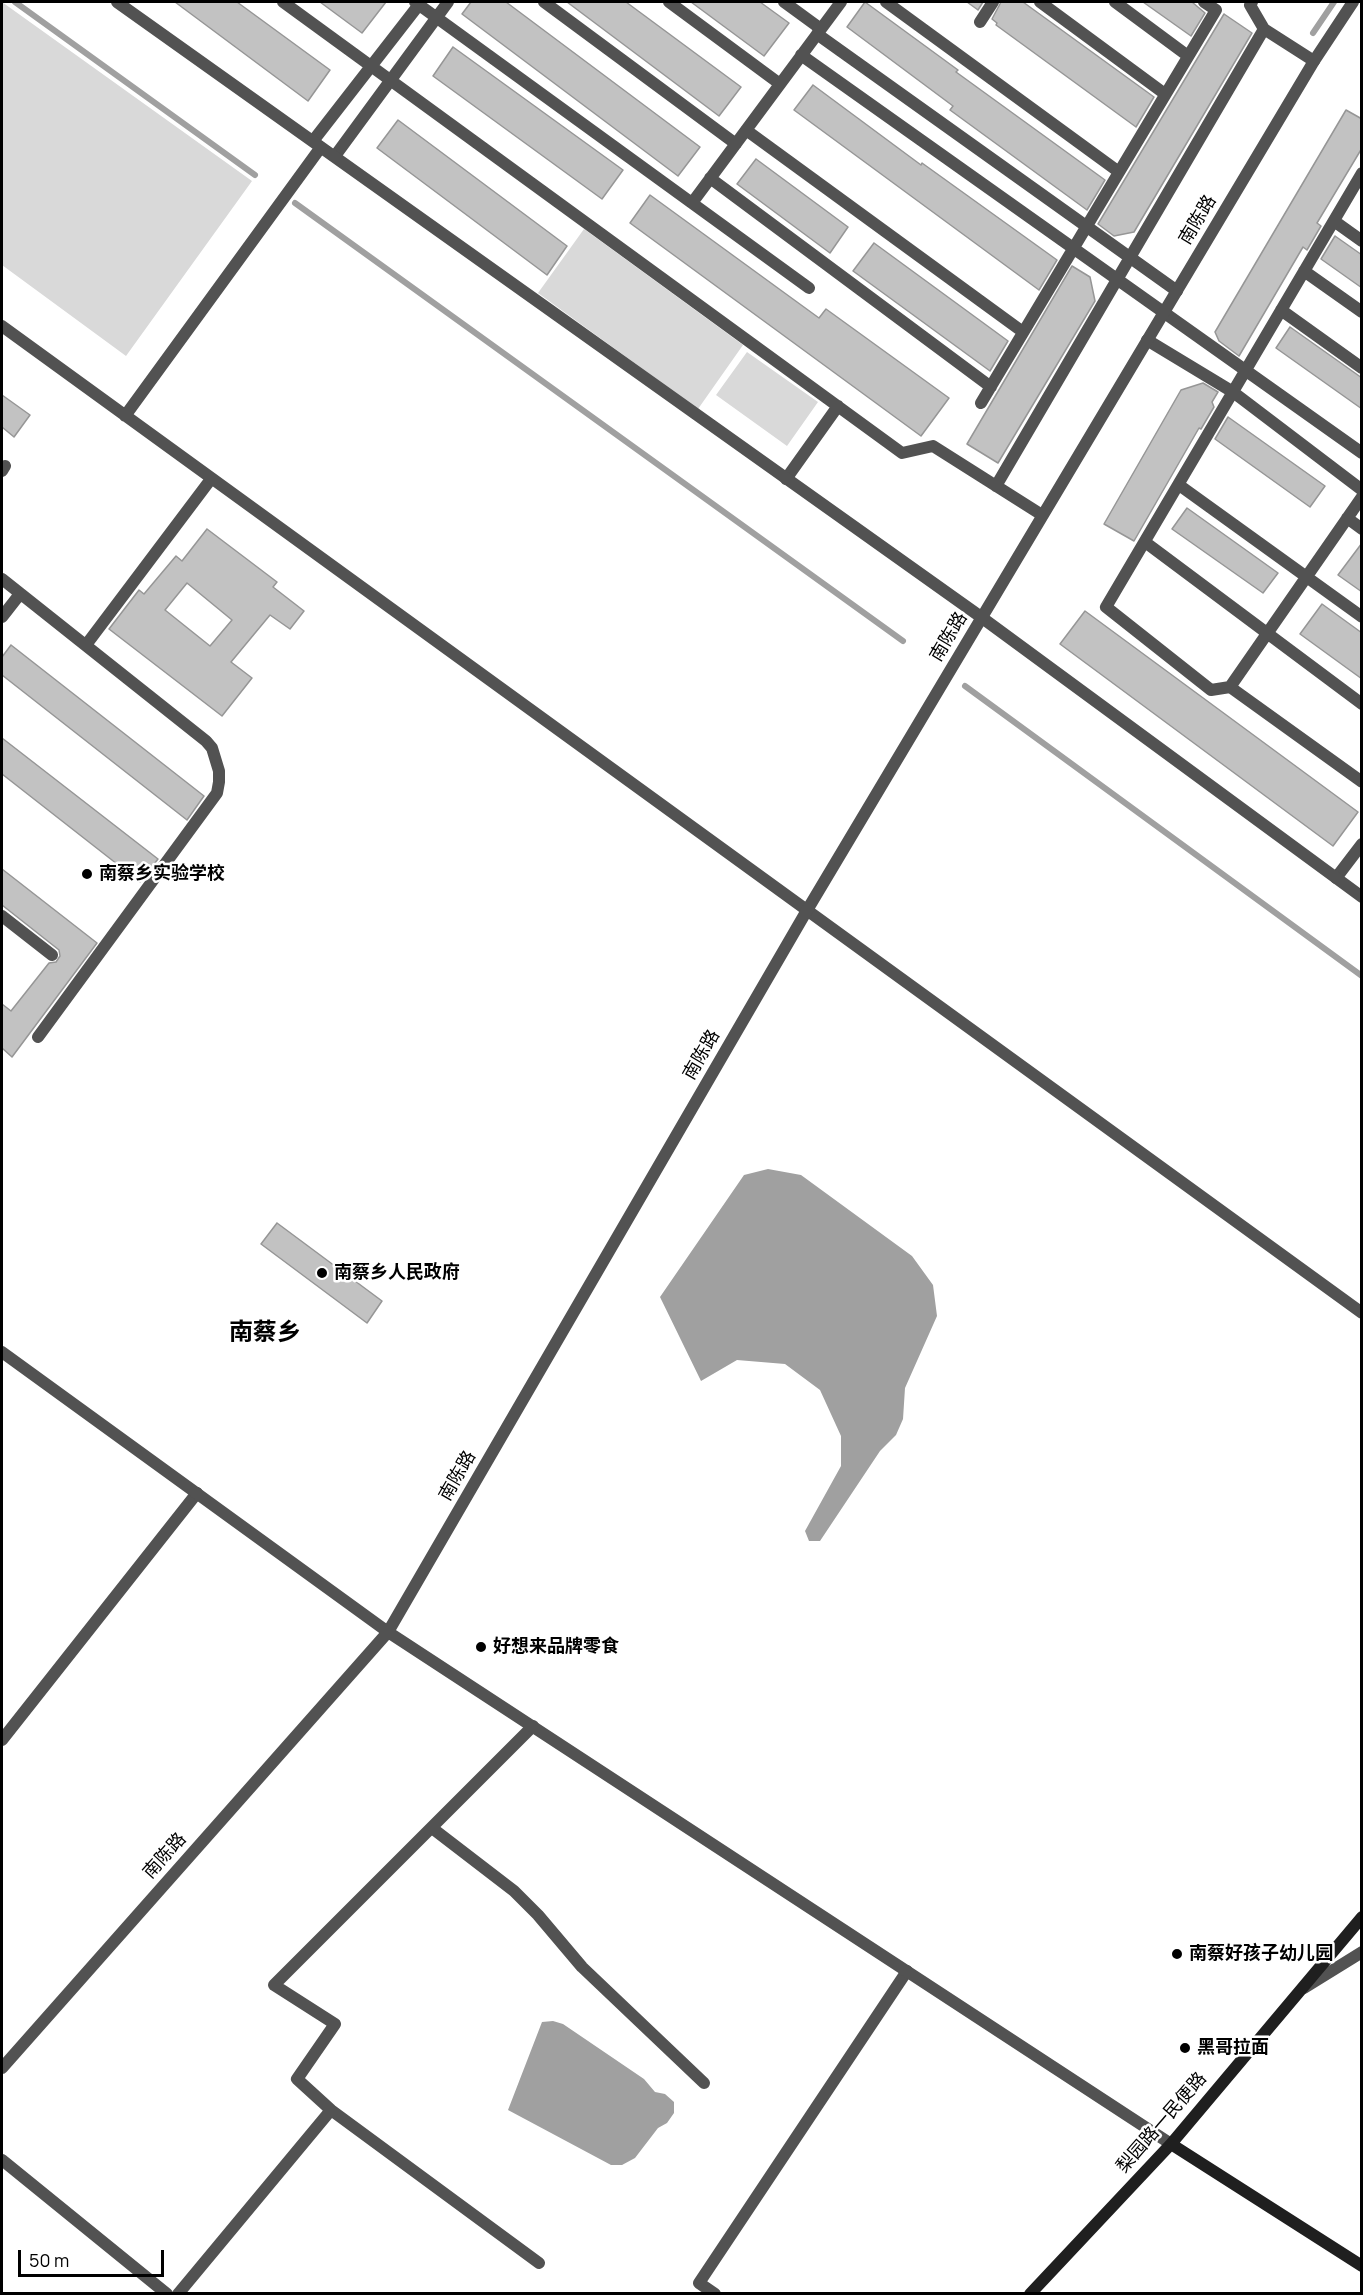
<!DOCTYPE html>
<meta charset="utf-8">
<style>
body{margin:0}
#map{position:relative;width:1363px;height:2295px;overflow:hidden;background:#fff;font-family:Manrope,sans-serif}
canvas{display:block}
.frame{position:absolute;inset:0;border:3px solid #000;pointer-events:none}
.scale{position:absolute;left:18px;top:2250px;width:146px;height:27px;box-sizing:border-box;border:3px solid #000;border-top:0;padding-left:8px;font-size:18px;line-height:21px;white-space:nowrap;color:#000;-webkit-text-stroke:4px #fff;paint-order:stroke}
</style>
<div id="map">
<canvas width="1363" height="2295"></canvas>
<div class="frame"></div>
<div class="scale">50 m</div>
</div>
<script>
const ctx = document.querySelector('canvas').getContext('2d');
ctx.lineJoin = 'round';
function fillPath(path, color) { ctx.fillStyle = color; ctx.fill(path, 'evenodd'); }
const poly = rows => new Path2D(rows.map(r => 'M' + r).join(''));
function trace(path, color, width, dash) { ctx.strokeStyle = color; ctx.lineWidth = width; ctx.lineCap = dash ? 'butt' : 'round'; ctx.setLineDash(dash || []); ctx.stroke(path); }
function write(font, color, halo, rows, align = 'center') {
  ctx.font = font + ' Manrope,"Noto Sans SC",sans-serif'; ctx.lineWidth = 5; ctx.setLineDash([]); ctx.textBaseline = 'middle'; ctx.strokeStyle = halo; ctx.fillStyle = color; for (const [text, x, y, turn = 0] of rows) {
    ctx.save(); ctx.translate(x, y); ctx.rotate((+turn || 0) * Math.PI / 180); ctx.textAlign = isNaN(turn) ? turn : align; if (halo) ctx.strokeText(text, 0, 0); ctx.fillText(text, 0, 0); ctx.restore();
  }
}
fillPath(poly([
 [2,2,252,181,126,356,2,265],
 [584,229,743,345,698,409,538,293],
 [747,352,818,402,787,446,716,395]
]), '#d9d9d9');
fillPath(poly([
 [768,1169,801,1175,912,1256,933,1285,937,1316,905,1388,903,1419,896,1435,880,1451,820,1541,809,1541,805,1531,841,1466,841,1436,820,1390,785,1364,737,1360,701,1381,660,1297,744,1175],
 [553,2021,563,2024,644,2079,655,2092,665,2094,674,2102,674,2113,667,2123,658,2128,635,2158,622,2165,611,2165,508,2110,542,2022]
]), '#a0a0a0');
trace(poly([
 [15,2,255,175],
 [1313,33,1334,2],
 [295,203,903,641],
 [965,686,1362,976]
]), '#a0a0a0', 6);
const building = poly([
 [175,2,237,2,330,70,308,101,175,2],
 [320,2,386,2,362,33,320,2],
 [471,2,506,2,700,147,678,176,462,14,471,2],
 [567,2,626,2,741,87,719,116,567,2],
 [691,2,760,2,789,23,764,56,691,2],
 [865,2,958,70,956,72,1105,180,1087,210,950,110,953,106,847,27,865,2],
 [967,2,983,2,978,10,967,2],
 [1001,2,1023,2,1154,97,1136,127,996,25,997,23,992,19,1001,2],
 [1143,2,1192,2,1205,13,1191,36,1143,2],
 [1224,14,1252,33,1134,232,1114,236,1098,224,1224,14],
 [453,47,623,170,602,199,433,76,453,47],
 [813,85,921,165,922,163,1057,260,1039,290,794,110,813,85],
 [1346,110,1362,119,1362,148,1317,223,1321,226,1307,250,1303,247,1239,356,1219,341,1215,332,1346,110],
 [398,120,567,246,547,275,377,148,398,120],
 [756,159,848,227,830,253,737,184,756,159],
 [650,195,819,318,826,309,949,398,921,436,630,223,650,195],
 [1335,236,1362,255,1362,288,1321,259,1335,236],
 [874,243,1008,341,990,371,853,271,874,243],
 [1072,266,1090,277,1095,301,998,463,967,444,1072,266],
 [1290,327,1362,378,1362,409,1276,348,1290,327],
 [1203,383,1218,392,1212,402,1214,407,1201,429,1199,428,1134,541,1104,524,1181,390,1203,383],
 [2,395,30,415,14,437,2,427,2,395],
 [1228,417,1325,486,1310,507,1215,439,1228,417],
 [1187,508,1278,573,1263,593,1172,529,1187,508],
 [207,529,277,582,273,587,304,611,290,629,270,615,231,662,252,678,222,716,109,629,139,590,144,594,176,556,182,561,207,529],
 [187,583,232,620,210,646,165,610,187,583],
 [1362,543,1362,592,1338,575,1362,543],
 [1322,604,1362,633,1362,679,1300,634,1322,604],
 [1085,611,1358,812,1333,846,1060,644,1085,611],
 [11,645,204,796,187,820,2,675,2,657,11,645],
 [2,738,158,859,140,882,2,774,2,738],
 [2,869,97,943,12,1057,2,1048,2,1004,11,1011,49,963,56,962,60,956,59,950,2,905,2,869],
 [277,1223,382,1301,367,1323,261,1244,277,1223]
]);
fillPath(building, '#c2c2c2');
trace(building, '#969696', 1.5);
trace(poly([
 [283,2,902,453,933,446,1042,515],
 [415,2,809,288],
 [544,2,736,144],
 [669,2,780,84],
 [784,2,821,29],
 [886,2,1119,172],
 [1040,2,1165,94],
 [1115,2,1188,56],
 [1252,2,1250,5,1264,29],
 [980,22,993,2],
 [817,34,1177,291],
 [801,55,1362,453],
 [746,130,1023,332],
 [313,141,421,2],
 [335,156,448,2],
 [710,178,991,387],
 [692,203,841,2],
 [1334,221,1362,241],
 [1304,271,1362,312],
 [1281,310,1362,368],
 [1147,340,1233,392,1362,490],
 [981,403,1216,10,1204,2],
 [2,471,5,466],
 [786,479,838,406],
 [1179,485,1362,617],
 [996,486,1264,29,1314,61],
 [1362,497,1230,687,1362,782],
 [1347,518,1362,529],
 [1145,542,1362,704],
 [2,579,206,741,212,748,219,771,219,782,217,793,38,1037],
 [2,617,20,594],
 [86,645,211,479],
 [1230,687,1211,690,1106,607,1362,173],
 [1336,878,1362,844],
 [2,916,52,955],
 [533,1726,274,1985,335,2024,297,2079,331,2110,539,2263],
 [432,1828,514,1891,538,1915,582,1967,704,2083],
 [1304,1988,1362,1952],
 [178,2294,331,2110],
 [715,2294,699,2283,907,1971]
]), '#525252', 12);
trace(poly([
 [117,2,981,617,1362,897],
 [2,326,1362,1313],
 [125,416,321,147],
 [2,1740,197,1493],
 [2,2160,167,2294]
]), '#525252', 12);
trace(poly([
 [2,1352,388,1632,1171,2144],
 [2,2068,388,1632,806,912,1314,61,1353,2]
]), '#525252', 12);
trace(poly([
 [1171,2144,1362,2266],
 [1030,2294,1171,2144,1362,1917]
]), '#1f1f1f', 12);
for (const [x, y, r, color] of [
 [87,874,6,"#000"],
 [322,1273,6,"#000"],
 [481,1647,6,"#000"],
 [1177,1954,6,"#000"],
 [1185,2048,6,"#000"]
]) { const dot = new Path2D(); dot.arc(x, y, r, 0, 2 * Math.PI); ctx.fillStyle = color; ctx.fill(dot); trace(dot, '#fff', 2); }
write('18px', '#000', '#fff', [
 ["南陈路",1198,220,-59],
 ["南陈路",949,637,-59],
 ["南陈路",702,1055,-60],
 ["南陈路",458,1476,-60],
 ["南陈路",165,1856,-48],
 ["梨园路一民便路",1162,2123,-49]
]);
write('bold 18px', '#000', '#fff', [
 ["南蔡乡实验学校",99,874],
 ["南蔡乡人民政府",334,1273],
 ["好想来品牌零食",493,1647],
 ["南蔡好孩子幼儿园",1189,1954],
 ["黑哥拉面",1197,2048]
], 'left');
write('bold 24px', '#000', '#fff', [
 ["南蔡乡",265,1333]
]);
</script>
